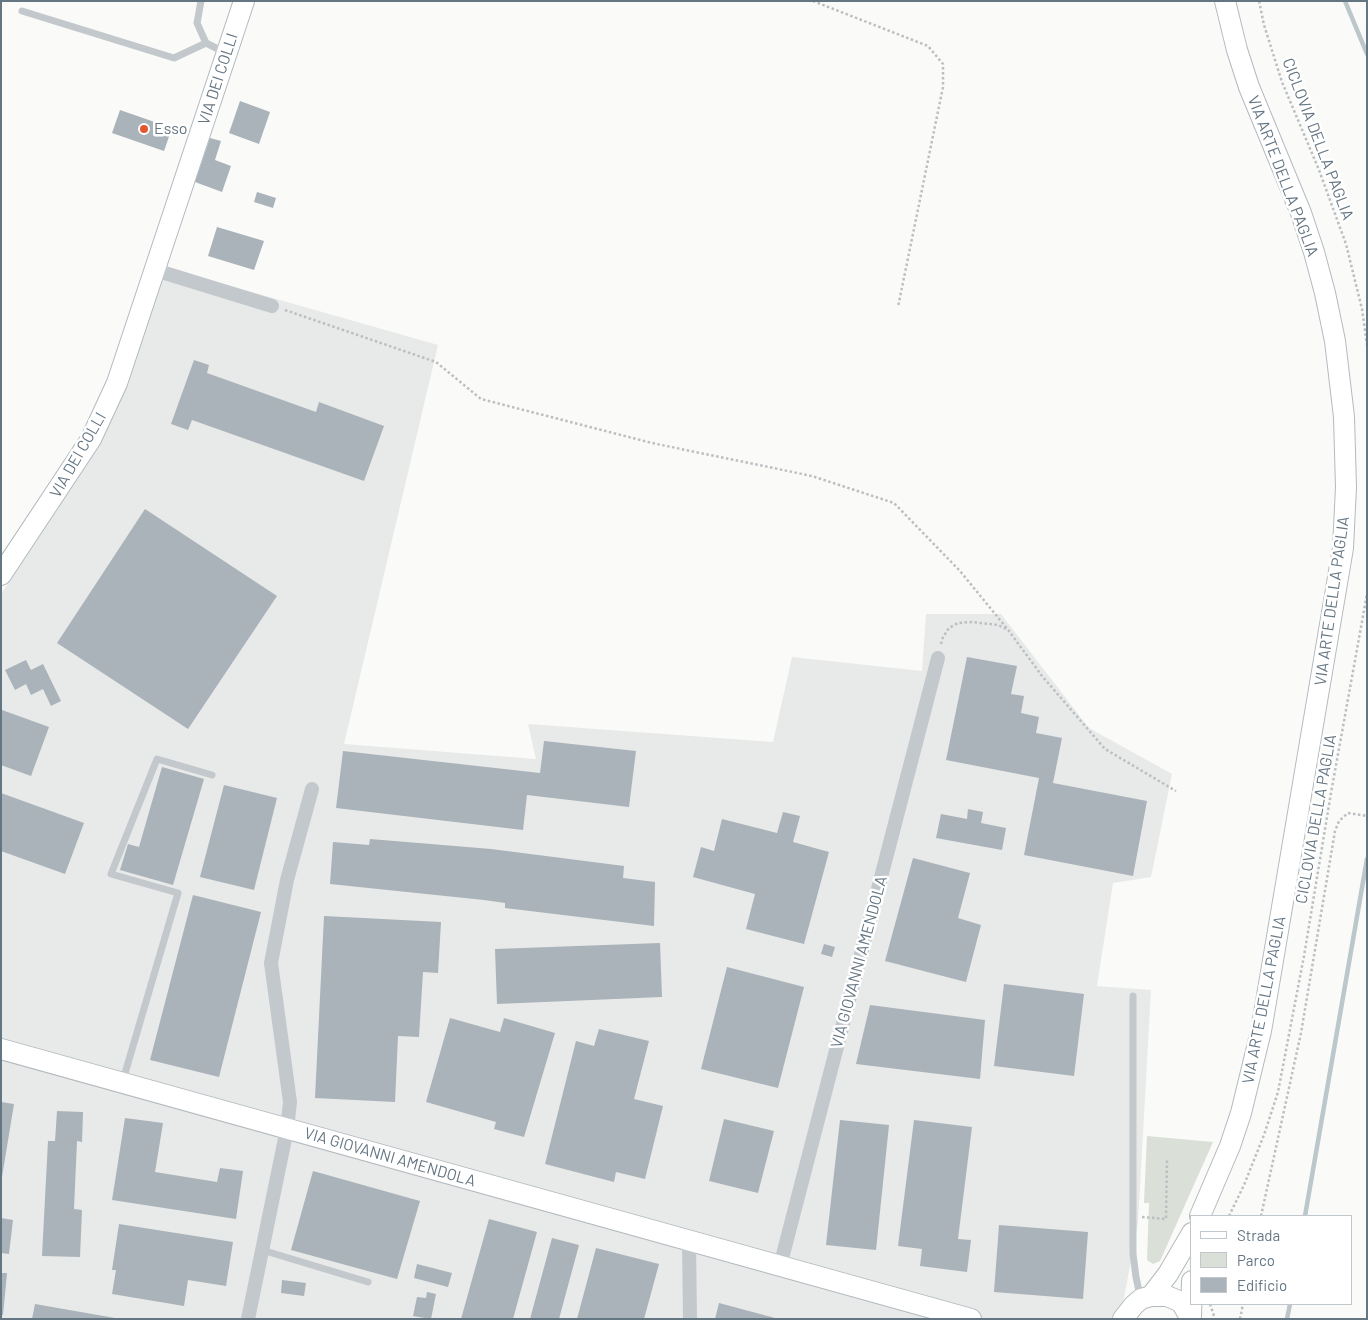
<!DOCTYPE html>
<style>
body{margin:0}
#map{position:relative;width:1368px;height:1320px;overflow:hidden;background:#fafaf8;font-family:Barlow,sans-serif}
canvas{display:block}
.frame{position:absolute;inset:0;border:2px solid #657683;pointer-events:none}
.legend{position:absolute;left:1190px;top:1215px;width:162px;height:90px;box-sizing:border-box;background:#fff;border:1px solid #c1c8cd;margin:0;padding:6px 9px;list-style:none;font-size:15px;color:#657683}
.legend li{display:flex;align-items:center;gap:10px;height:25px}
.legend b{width:25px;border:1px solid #c1c8cd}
</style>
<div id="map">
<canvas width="1368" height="1320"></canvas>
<div class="frame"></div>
<ul class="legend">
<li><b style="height:6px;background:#fff"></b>Strada</li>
<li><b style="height:14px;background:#dadfd7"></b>Parco</li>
<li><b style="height:14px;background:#aab3b9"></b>Edificio</li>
</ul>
</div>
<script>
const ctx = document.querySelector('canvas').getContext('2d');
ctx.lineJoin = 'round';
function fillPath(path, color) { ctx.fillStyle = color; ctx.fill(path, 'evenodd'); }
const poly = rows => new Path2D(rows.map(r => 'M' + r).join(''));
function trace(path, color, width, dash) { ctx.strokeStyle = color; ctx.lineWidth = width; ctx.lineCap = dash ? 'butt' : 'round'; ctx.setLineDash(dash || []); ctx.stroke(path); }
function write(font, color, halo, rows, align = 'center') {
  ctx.font = font + ' Barlow,sans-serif'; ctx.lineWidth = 5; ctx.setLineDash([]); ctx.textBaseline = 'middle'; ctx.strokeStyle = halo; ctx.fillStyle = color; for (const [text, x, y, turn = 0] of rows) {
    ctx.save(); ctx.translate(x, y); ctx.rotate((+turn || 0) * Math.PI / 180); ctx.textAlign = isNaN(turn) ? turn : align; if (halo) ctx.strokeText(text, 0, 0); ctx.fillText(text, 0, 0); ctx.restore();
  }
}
fillPath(poly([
 [164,267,438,345,344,744,536,759,528,724,773,742,792,657,922,671,926,614,1001,614,1089,728,1172,774,1151,877,1113,883,1097,986,1151,990,1138,1223,1120,1319,1,1319,1,594,82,471]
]), '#e8e9e9');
fillPath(poly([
 [1147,1136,1213,1142,1160,1261,1153,1264,1147,1260,1149,1203,1144,1203]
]), '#dadfd7');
trace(poly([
 [1345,1,1367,54],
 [1305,1216,1367,859],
 [1287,1319,1290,1304]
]), '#bbc7cb', 4.5);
fillPath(poly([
 [240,101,270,112,259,144,229,133],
 [120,110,172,128,164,151,112,133],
 [210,138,221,141,215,160,231,166,222,192,195,182],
 [257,192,276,198,273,208,254,202],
 [217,227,264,241,254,270,208,256],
 [194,360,209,365,207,373,316,412,319,402,384,426,364,481,192,420,188,430,171,424],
 [145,509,277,596,188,729,57,643],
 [967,657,1017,666,1011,694,1024,696,1021,713,1039,717,1036,733,1062,738,1053,783,1147,801,1133,876,1024,855,1039,778,946,760],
 [26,660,31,670,43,664,61,701,51,706,43,689,31,695,26,684,15,690,5,670],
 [2,710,49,727,31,776,1,765,1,713],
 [544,741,636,751,629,807,527,795,523,830,336,808,343,751,540,773],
 [162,767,204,779,173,885,120,870,128,844,139,847],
 [224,785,277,798,254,890,200,877],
 [1,793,84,823,65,874,1,851],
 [968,809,983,812,981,823,1006,828,1002,850,936,838,941,814,967,819],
 [783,812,800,816,793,842,829,852,804,944,746,929,755,894,693,877,701,847,714,851,722,819,777,833],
 [370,839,491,849,624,866,623,878,655,882,654,926,505,908,505,903,484,900,330,884,333,842,369,845],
 [913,858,970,873,958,918,981,925,966,982,885,961],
 [193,895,261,912,219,1077,150,1060],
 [324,916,441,922,438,973,423,972,419,1037,398,1036,395,1102,315,1098],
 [660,943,662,997,497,1004,495,949],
 [824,944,835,947,832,957,821,954],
 [727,967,804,987,778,1088,701,1069],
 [1004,984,1084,994,1074,1076,994,1066],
 [870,1005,985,1020,980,1079,856,1064],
 [450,1018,500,1032,504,1018,555,1033,524,1137,494,1129,496,1122,426,1102],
 [599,1029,649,1041,634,1099,663,1106,645,1179,616,1172,614,1182,545,1164,576,1041,594,1046],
 [1,1102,14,1104,2,1177,1,1177],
 [57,1111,83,1112,82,1142,77,1141,74,1209,82,1210,80,1257,42,1256,48,1141,55,1141],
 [125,1118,163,1123,155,1172,217,1182,220,1168,243,1171,236,1219,112,1200],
 [724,1119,774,1131,758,1193,709,1181],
 [840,1120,889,1125,876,1250,826,1245],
 [914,1120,972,1127,958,1239,971,1240,967,1272,920,1266,922,1249,898,1246],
 [313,1171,420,1201,397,1279,291,1250],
 [1,1218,13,1220,9,1254,1,1253],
 [489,1219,537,1232,513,1319,461,1319],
 [119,1224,233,1242,226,1286,188,1280,184,1306,112,1294,116,1270,112,1270],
 [999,1225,1088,1232,1083,1299,994,1292],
 [552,1238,579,1245,559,1319,530,1319],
 [596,1248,659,1264,644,1319,577,1319],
 [417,1264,452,1273,448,1287,414,1278],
 [1,1273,7,1273,3,1315,1,1315],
 [282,1280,306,1283,304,1296,281,1293],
 [427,1292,436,1294,431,1319,413,1316,417,1297,426,1298],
 [719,1303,775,1318,775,1319,715,1319],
 [35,1304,115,1318,115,1319,32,1319]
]), '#aab3b9');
const secondary = poly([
 [1,575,91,439,117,383,244,1],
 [1,1049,971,1319],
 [1200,1216,1230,1146,1241,1113,1261,1031,1343,548,1346,487,1344,417,1335,341,1325,293,1314,252,1301,213,1249,87,1237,50,1225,1],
 [1151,1296,1168,1274,1192,1233],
 [1191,1316,1192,1281],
 [1123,1319,1134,1305,1141,1299,1151,1296,1167,1296,1181,1302,1191,1319]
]);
trace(secondary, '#b3babf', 22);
trace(poly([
 [813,1,928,46,943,64,943,87,898,307],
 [1259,1,1264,25,1282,82,1319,170,1346,244,1362,309,1367,345],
 [285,310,436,362,481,399,652,443,812,476,894,503,960,571,1009,631,1042,676,1105,749,1176,791],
 [941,644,943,637,949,628,958,623,972,622,998,625,1008,630],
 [1229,1216,1244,1185,1264,1135,1278,1092,1304,956,1331,793,1367,594],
 [1261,1216,1301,1033,1335,831,1339,821,1348,813,1367,816],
 [1142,1217,1166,1219,1167,1158],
 [1210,1304,1215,1319],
 [1240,1319,1243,1304]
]), '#bbbfc2', 2.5, [2.5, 2.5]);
trace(poly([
 [201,1,197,23,206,43],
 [22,11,174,58,206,43,224,52],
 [1133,996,1133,1254,1136,1277,1140,1296],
 [123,1080,178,893,111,874,157,759,212,775],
 [262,1250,368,1282]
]), '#c3c8cc', 7);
trace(poly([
 [155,270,272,306],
 [689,1240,690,1319],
 [780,1266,938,658],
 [248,1319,287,1129,290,1102,271,963,287,880,312,789]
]), '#c3c8cc', 14);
trace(secondary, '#fff', 20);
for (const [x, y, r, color] of [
 [144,129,5,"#e4572e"]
]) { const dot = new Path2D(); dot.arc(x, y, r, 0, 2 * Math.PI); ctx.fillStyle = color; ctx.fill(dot); trace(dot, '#fff', 2); }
write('16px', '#657683', '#fff', [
 ["VIA DEI COLLI",218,79,-72],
 ["CICLOVIA DELLA PAGLIA",1318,139,69],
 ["VIA ARTE DELLA PAGLIA",1283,176,69],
 ["VIA DEI COLLI",78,455,-60],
 ["VIA ARTE DELLA PAGLIA",1332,601,-82],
 ["CICLOVIA DELLA PAGLIA",1316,819,-80],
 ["VIA GIOVANNI AMENDOLA",859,962,-75],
 ["VIA ARTE DELLA PAGLIA",1264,1000,-79],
 ["VIA GIOVANNI AMENDOLA",390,1157,16]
]);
write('16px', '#657683', '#fff', [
 ["Esso",154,129]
], 'left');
</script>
